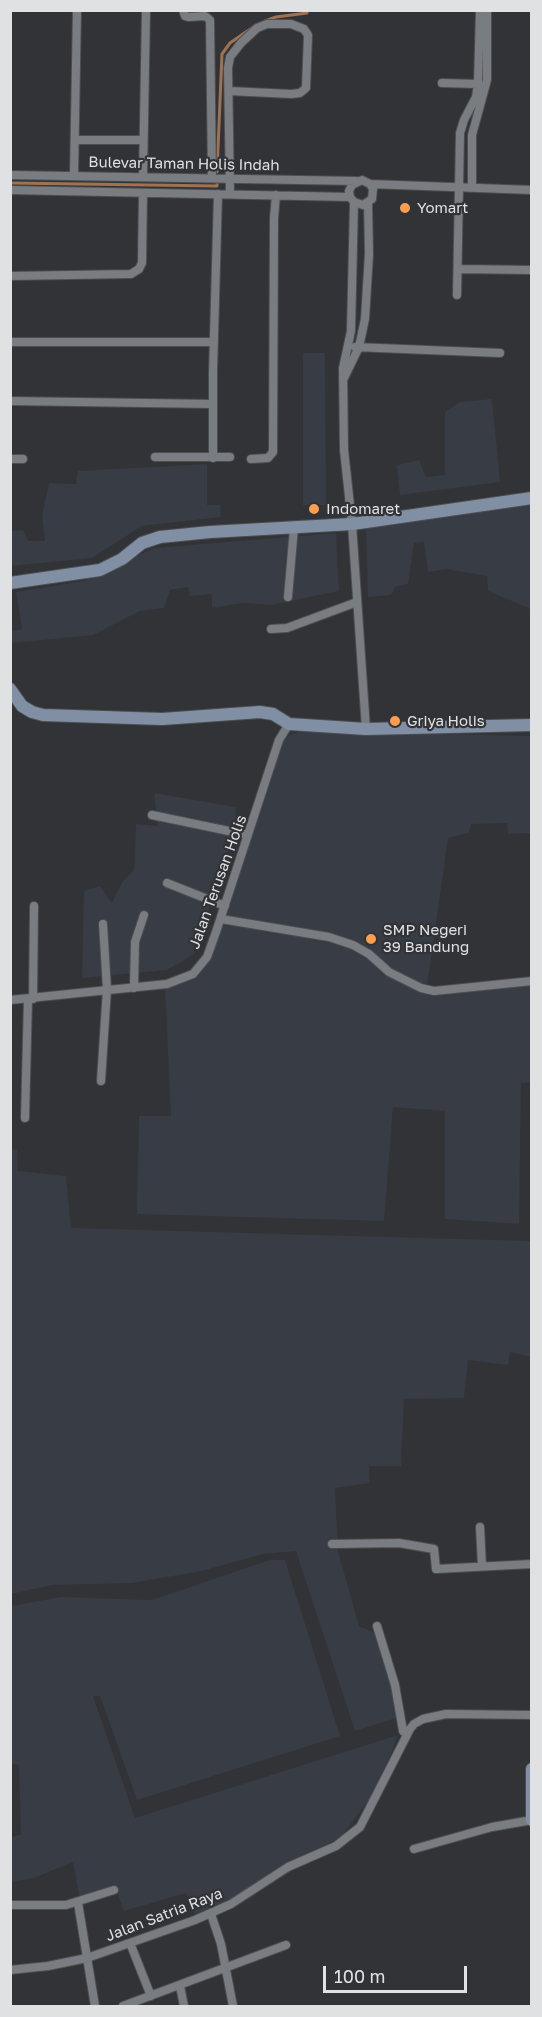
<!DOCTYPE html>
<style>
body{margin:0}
#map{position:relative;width:542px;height:2017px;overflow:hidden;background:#313337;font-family:"Golos Text",sans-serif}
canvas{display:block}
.frame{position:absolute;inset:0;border:12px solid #e0e1e3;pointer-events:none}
.scale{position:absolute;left:323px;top:1966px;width:144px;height:27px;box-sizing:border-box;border:3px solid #e0e1e3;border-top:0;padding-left:8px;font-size:18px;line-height:21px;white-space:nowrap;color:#e0e1e3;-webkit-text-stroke:4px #313337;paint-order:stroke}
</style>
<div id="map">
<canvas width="542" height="2017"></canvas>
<div class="frame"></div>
<div class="scale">100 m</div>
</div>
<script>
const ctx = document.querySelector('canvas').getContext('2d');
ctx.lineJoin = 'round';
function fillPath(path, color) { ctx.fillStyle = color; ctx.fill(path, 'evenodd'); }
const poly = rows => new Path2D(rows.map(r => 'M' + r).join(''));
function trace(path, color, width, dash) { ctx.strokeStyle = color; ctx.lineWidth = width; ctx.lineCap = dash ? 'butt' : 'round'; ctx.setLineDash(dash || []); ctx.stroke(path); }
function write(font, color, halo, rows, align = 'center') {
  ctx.font = font + ' "Golos Text",sans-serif'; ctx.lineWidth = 4.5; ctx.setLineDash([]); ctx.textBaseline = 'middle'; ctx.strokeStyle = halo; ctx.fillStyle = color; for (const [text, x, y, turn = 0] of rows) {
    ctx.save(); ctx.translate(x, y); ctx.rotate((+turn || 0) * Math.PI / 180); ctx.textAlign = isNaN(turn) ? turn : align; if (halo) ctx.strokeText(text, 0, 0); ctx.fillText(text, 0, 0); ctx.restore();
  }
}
fillPath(poly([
 [303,353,325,353,326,505,303,505],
 [492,399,500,482,400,495,397,465,419,460,426,477,445,475,445,412,460,402],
 [207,464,207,505,220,505,221,517,142,526,92,558,11,566,11,531,23,530,28,541,45,541,42,516,49,483,76,484,78,471],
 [518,506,531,506,531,609,488,591,487,576,446,569,428,572,424,542,414,543,408,584,395,587,391,595,368,597,366,527],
 [336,533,339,591,271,605,243,603,212,608,212,594,190,596,188,587,170,590,164,608,140,611,93,635,11,643,10,631,22,629,16,592,84,581,154,548],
 [301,731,531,736,531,833,508,834,507,823,471,824,469,833,448,838,427,987,531,982,531,1082,521,1083,519,1224,445,1219,445,1111,393,1107,384,1221,137,1214,139,1116,171,1116,165,988,196,979,207,959,281,745,288,736],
 [154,793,236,807,235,832,193,955,167,970,82,978,84,891,100,886,112,903,123,881,134,870,136,824,158,826],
 [11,1149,17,1150,18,1171,66,1176,71,1228,531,1241,531,1357,510,1352,508,1365,468,1360,464,1398,404,1399,401,1466,369,1466,370,1483,335,1488,338,1551,359,1626,371,1631,381,1640,399,1717,355,1731,296,1551,263,1554,202,1571,132,1583,52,1585,11,1594],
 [270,1560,285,1560,340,1736,137,1800,100,1696,93,1696,135,1818,398,1735,390,1756,368,1801,341,1837,265,1877,224,1904,195,1916,186,1893,124,1911,116,1889,80,1900,73,1862,34,1878,11,1882,10,1838,21,1834,19,1765,10,1764,11,1606,61,1597,152,1600]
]), '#373c45');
trace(poly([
 [265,21,276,17,307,13],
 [217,172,222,54,230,43,256,25],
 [12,183,217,186,217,184]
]), '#9f7351', 3);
const minor = poly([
 [183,10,185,16,189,17,205,16,210,20,212,178],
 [442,83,478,84],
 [229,91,291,94,300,93,306,88,308,35,304,29,291,24,267,24,257,28,241,43,230,57,228,68,230,194],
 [75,140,143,140],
 [10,175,357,181],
 [74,175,77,10],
 [143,177,146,10],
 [370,184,373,189,372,199,363,205,354,202,350,197,349,191,352,185,362,180,370,184,532,190],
 [472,187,472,135,487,80,487,10],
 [10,190,350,197],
 [354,202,351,331,343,368,344,450,352,524,366,729],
 [458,269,532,270],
 [10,276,131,274,139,269,142,263,143,193],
 [457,295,460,133,464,120,476,97,478,84,480,10],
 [10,342,214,342],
 [355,347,500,353],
 [344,378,359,347,365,319,369,254,368,203],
 [10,401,213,404],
 [155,457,230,457],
 [213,458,213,372,218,194],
 [10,459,23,459],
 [251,459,268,458,273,452,274,218,276,195],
 [288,597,294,528],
 [271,629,287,628,357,602],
 [152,815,248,835],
 [167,883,225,906],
 [221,919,329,937,353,945,369,954,389,972,421,988,434,991,532,981],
 [134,988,135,942,144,915],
 [33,999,34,906],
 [10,1000,167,984,193,974,207,957,216,932,279,740,289,724],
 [101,1081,107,989,103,924],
 [25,1118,28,999],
 [480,1527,482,1566],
 [332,1544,399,1543,434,1549,436,1569,532,1564],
 [377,1626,395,1685,403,1731],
 [414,1849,492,1827,532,1820],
 [78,1903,95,2006],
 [10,1905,66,1905,114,1890],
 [211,1914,221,1944,233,2006],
 [130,1943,151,1996],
 [10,1970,48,1966,87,1958,195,1920,231,1904,288,1867,336,1846,360,1827,410,1729,414,1724,423,1719,446,1714,532,1715],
 [180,1986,184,2006],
 [123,2006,286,1945]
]);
const secondary = poly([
 [10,583,100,570,122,559,142,543,160,537,210,532,352,524,532,498],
 [10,689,22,706,32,712,43,715,162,719,260,712,273,714,289,724,366,729,532,725],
 [532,1769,532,1820]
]);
trace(minor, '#4d4e51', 10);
trace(secondary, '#4d4e51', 14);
trace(minor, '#797c80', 8);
trace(secondary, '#818fa4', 12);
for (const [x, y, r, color] of [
 [405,208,6,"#fb9e50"],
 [314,509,6,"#fb9e50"],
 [395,721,6,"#fb9e50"],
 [371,939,6,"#fb9e50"]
]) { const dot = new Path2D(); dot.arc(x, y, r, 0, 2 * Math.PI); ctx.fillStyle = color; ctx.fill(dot); trace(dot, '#313337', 2); }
write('15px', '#e0e1e3', '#313337', [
 ["Bulevar Taman Holis Indah",184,164,1],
 ["Jalan Terusan Holis",218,882,-70],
 ["Jalan Satria Raya",164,1915,-21]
]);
write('15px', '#e0e1e3', '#313337', [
 ["Yomart",417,208],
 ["Indomaret",326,509],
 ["Griya Holis",407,721],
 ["SMP Negeri",383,930],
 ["39 Bandung",383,947]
], 'left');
</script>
